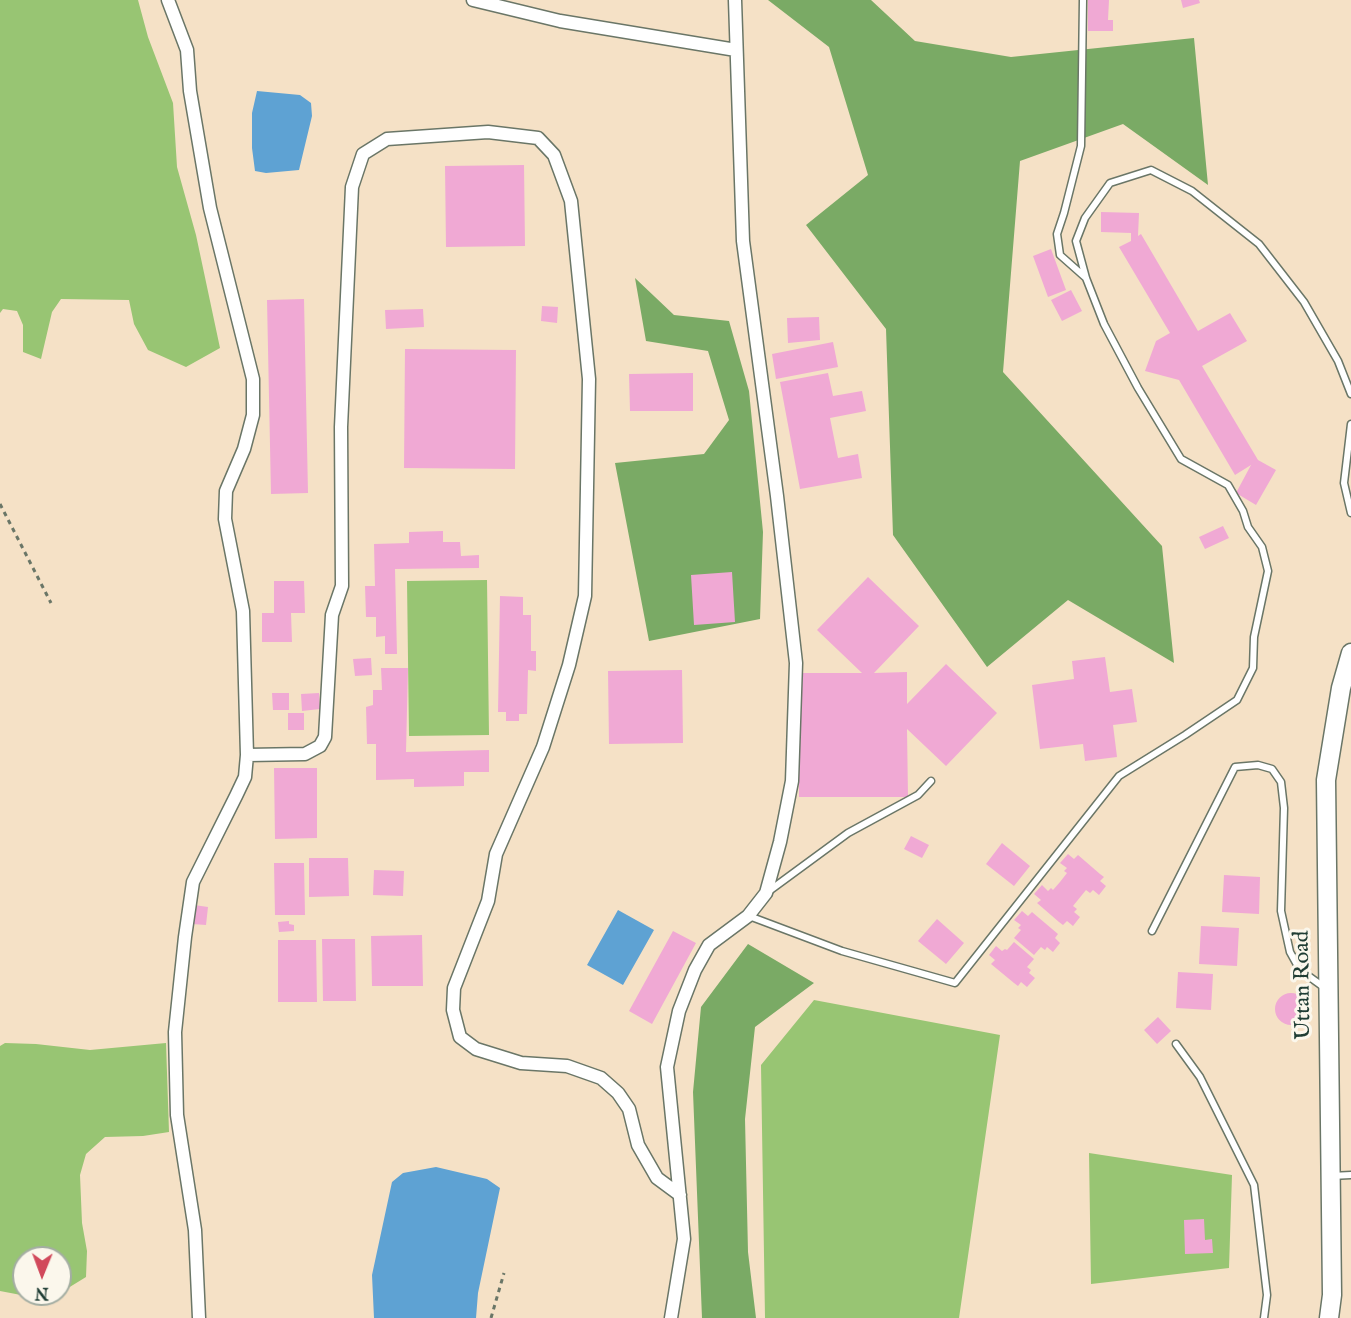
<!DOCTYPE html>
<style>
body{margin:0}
#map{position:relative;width:1351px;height:1318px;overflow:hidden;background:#f5e1c6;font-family:"IM FELL English",serif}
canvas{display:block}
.north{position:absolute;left:12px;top:1246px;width:60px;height:60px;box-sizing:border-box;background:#fbf7ec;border:2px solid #a3ada2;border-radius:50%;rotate:181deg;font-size:16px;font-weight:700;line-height:24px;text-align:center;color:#1f3d34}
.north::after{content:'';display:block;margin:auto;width:21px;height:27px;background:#d1495b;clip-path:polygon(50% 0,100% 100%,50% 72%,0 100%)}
</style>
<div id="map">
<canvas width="1351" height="1318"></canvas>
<div class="north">N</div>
</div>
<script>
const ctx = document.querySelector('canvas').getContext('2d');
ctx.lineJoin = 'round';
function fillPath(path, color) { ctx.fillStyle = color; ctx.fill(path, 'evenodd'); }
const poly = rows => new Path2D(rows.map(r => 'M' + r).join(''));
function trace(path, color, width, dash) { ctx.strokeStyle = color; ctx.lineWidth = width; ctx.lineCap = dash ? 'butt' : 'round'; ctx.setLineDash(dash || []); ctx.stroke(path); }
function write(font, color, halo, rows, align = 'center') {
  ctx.font = font + ' "IM FELL English",serif'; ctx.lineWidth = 6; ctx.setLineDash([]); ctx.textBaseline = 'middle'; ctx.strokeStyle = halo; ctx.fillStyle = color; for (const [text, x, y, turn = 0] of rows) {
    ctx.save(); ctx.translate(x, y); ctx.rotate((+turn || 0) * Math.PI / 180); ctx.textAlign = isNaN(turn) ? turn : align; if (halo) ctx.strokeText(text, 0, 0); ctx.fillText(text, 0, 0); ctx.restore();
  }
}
fillPath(poly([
 [0,0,138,0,148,37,173,103,177,167,196,235,220,348,186,367,148,350,134,324,129,300,61,299,52,312,41,359,23,352,23,325,17,311,3,309,0,313],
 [487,580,489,735,409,736,407,581],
 [814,1000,1000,1035,959,1318,765,1318,761,1065],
 [5,1043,36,1044,90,1050,166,1043,169,1132,143,1136,105,1137,86,1154,80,1175,82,1223,87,1251,86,1277,60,1293,60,1258,24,1258,24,1294,43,1294,21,1295,0,1291,0,1046],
 [1089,1153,1232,1175,1229,1268,1091,1284]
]), '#98c573');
fillPath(poly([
 [768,0,871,0,915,41,1011,57,1194,38,1208,185,1123,124,1020,161,1003,372,1162,546,1174,663,1068,600,987,667,893,535,886,329,806,225,868,175,829,47],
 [635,278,674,315,729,321,749,391,763,532,760,619,649,641,615,463,704,454,729,420,708,351,646,341],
 [748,944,814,983,755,1027,745,1119,748,1252,756,1318,702,1318,693,1092,701,1007]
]), '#7aaa65');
fillPath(poly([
 [257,91,300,95,311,103,312,116,299,170,266,173,255,171,252,148,252,113],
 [618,910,654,930,623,985,587,965],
 [436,1167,487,1179,500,1188,478,1293,476,1318,374,1318,372,1275,392,1182,403,1173]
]), '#5ea2d3');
fillPath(poly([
 [1088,0,1109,0,1108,20,1113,20,1113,31,1088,31],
 [1181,0,1199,0,1200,3,1183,8],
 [524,165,525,246,446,247,445,166],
 [1101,212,1139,213,1138,236,1141,234,1198,331,1230,313,1247,341,1202,366,1258,460,1276,470,1256,505,1236,493,1251,465,1235,475,1179,380,1145,371,1156,341,1170,333,1119,247,1131,241,1131,233,1101,232],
 [1051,249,1066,290,1048,297,1033,256],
 [1071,290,1082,311,1062,321,1051,300],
 [304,299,308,493,271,494,267,300],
 [542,306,558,307,557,323,541,321],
 [423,309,424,327,386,329,385,310],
 [819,317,820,340,788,343,787,318],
 [833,342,838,367,776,379,772,354],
 [405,349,516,350,515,469,404,468],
 [693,373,693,411,630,411,629,374],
 [828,373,833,396,862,391,866,411,830,418,838,458,858,454,862,478,800,489,780,382],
 [1223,526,1229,538,1205,549,1199,537],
 [443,531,443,542,460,542,461,556,479,555,479,568,395,569,397,654,385,654,385,636,376,637,376,617,366,617,365,586,375,586,374,544,409,543,409,532],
 [732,572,735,622,694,625,691,575],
 [868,577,919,626,874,673,907,672,907,704,946,664,997,713,946,766,907,729,908,797,799,797,798,673,862,673,817,630],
 [274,581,304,581,305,613,291,613,292,642,262,642,262,613,274,613],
 [500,596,523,597,523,615,531,615,531,651,536,651,536,671,528,670,527,714,519,714,519,721,506,721,506,712,498,712],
 [1105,657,1110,692,1132,689,1137,722,1113,725,1117,757,1085,761,1083,744,1040,749,1032,685,1074,679,1072,661],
 [371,658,372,675,355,676,353,659],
 [381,668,408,668,406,752,489,750,489,772,464,772,464,786,414,787,414,779,376,780,376,744,367,744,366,707,373,705,373,690,382,690],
 [682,670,683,743,609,744,608,671],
 [272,693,289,693,289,710,273,710],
 [319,693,320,709,302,711,301,694],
 [288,713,304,713,304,730,288,730],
 [274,768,317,768,317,838,275,839],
 [911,836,929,845,922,858,904,849],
 [1002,843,1030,866,1014,886,986,864],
 [1068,854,1074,859,1078,855,1100,874,1104,877,1100,881,1106,886,1099,895,1093,890,1090,893,1086,890,1073,906,1077,909,1074,912,1080,917,1073,926,1067,921,1063,925,1059,922,1037,903,1041,900,1034,894,1042,885,1048,891,1051,888,1053,890,1060,882,1067,873,1064,871,1067,868,1060,863],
 [309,858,348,858,349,896,309,897],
 [274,863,304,863,305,915,275,915],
 [374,870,404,871,403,896,373,895],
 [1224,875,1260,877,1259,914,1222,912],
 [194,905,208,907,206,925,192,924],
 [1022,911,1028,916,1032,912,1058,934,1055,938,1060,943,1053,952,1047,947,1045,950,1041,947,1034,955,1014,938,1021,930,1018,928,1021,925,1014,920],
 [937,919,964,943,946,964,918,941],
 [289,921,289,924,294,925,294,931,279,932,278,922],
 [1201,926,1239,928,1237,966,1199,964],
 [673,931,696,943,652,1024,629,1011],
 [422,935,423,986,372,986,371,936],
 [322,939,355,939,356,1001,323,1001],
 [278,940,316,940,317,1002,278,1002],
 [1014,942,1034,959,1027,967,1031,970,1029,973,1035,978,1027,987,1021,982,1018,986,1014,983,991,964,995,960,989,955,996,946,1002,951,1005,949,1007,950],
 [1178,972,1213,974,1211,1010,1176,1008],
 '1275 1009a16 16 0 1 1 32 0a16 16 0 1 1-32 0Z',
 [1158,1017,1171,1031,1157,1044,1144,1030],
 [1204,1219,1205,1240,1212,1239,1213,1253,1185,1254,1184,1220]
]), '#f0a9d4');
const lane = poly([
 [1083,0,1081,146,1064,213,1057,234,1060,255,1086,278],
 [1351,424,1344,483,1351,513],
 [769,891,848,833,918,795,931,781],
 [749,916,842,951,955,983,1119,776,1185,735,1237,700,1253,668,1254,637,1268,571,1262,547,1248,527,1243,511,1228,485,1181,459,1138,388,1104,324,1086,278,1076,241,1085,218,1110,183,1151,170,1192,191,1259,244,1304,302,1338,361,1351,394],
 [1152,931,1235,767,1258,765,1272,769,1281,782,1284,808,1281,911,1290,952,1300,970,1325,988],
 [1176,1044,1200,1077,1254,1185,1267,1295,1264,1318],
 [1331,1176,1351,1175]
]);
const street = poly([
 [168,0,187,50,190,91,210,208,253,379,253,415,244,449,226,491,225,519,243,611,247,755,245,777,236,796,193,882,185,937,175,1032,177,1115,195,1230,199,1318],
 [473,0,560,21,736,50],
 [247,755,305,754,320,746,325,737,332,615,342,586,341,427,352,187,363,154,387,139,488,132,538,138,554,155,571,201,589,379,585,596,569,665,543,747,496,854,488,901,454,988,453,1010,460,1037,476,1049,521,1063,567,1066,601,1078,618,1093,629,1109,638,1145,657,1178,680,1195],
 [671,1318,684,1239,667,1067,679,1011,695,970,709,945,748,916,766,893,780,842,792,781,796,663,777,496,743,241,735,0]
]);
const secondary = poly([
 [1329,1318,1332,1295,1326,780,1341,688,1351,653]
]);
trace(lane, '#6a7667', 9);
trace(street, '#6a7667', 15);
trace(secondary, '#6a7667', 21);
trace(poly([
 [0,504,51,603],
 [491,1318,504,1273]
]), '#6a7667', 3, [4.5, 4.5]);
trace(lane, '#fff', 6);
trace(street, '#fff', 12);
trace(secondary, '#fff', 18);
write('22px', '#1f3d34', '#fbf7ec', [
 ["Uttan Road",1304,985,-91]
]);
</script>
